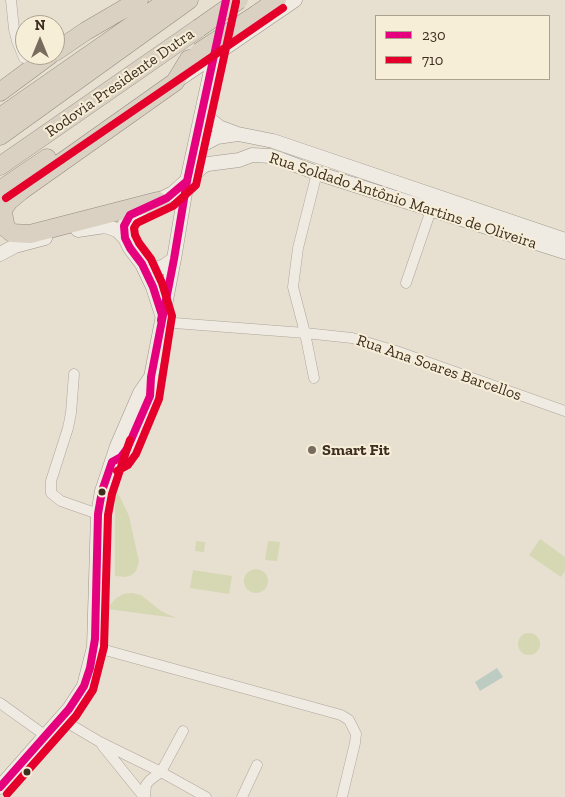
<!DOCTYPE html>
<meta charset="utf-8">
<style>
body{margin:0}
#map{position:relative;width:565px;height:797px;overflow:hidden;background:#e7e0d1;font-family:"Zilla Slab",serif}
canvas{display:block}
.legend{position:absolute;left:375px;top:15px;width:175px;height:65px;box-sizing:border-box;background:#f7eed8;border:1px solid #ada18e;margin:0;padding:6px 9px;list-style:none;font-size:15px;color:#3d2e20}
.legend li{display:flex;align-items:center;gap:10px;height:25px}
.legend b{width:25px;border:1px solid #ada18e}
.north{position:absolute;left:15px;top:15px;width:50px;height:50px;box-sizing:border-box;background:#f7eed8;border:1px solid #ada18e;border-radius:50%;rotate:0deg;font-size:14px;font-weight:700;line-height:20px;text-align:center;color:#3d2e20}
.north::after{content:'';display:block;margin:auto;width:18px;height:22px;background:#786c5e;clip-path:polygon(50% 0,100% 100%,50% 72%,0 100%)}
</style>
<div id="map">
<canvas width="565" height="797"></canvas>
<ul class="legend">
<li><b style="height:6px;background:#e5007d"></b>230</li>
<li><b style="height:6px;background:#e4002b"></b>710</li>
</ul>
<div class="north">N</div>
</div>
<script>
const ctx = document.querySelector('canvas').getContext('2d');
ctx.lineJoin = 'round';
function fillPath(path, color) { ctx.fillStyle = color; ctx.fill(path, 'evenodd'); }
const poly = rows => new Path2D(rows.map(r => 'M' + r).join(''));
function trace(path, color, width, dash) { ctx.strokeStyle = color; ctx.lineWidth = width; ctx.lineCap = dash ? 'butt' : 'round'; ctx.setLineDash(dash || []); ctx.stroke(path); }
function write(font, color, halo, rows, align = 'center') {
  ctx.font = font + ' "Zilla Slab",serif'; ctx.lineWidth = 4; ctx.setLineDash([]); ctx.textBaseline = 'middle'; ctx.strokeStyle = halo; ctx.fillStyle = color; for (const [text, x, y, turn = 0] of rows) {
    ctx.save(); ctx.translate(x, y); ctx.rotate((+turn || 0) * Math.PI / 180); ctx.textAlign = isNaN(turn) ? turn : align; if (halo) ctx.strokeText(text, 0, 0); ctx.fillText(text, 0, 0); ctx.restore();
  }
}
fillPath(poly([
 [115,490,120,497,129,516,139,562,136,571,132,575,125,577,115,576],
 [540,539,565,557,565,571,561,577,529,555],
 [196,541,205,542,204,552,195,551],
 [268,541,280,542,277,561,265,560],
 '244 581a12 12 0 1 1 24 0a12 12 0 1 1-24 0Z',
 [193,570,232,576,229,594,190,588],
 [132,593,141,595,161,611,176,618,107,609,115,599,123,594],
 '518 644a11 11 0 1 1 22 0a11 11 0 1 1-22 0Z'
]), '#d6d7b3');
fillPath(poly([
 [497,668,503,677,480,691,475,682]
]), '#bcccc2');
const street = poly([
 [11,0,14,29,17,41,24,58],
 [406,283,431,210],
 [161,322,305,333,352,338,396,351,565,411],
 [74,374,71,413,68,428,51,481,51,493,61,501,98,514],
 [314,378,305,333,293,287,298,248,317,173],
 [94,647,341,715,349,720,356,734,355,743,342,797],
 [0,703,46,736],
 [61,719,100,742,161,772,206,797],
 [102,745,144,797],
 [145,797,146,785,150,780,161,772,183,731],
 [242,797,257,765]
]);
const secondary = poly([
 [178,80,295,0],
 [202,113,219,127,235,133],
 [194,149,217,137,238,134,273,141,565,240],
 [78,230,105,226,117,230,125,238],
 [0,254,15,246,45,238],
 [142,264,154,268,163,267,174,259],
 [162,315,153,287,142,264,130,248,125,238,124,226,126,221,130,215,137,211,173,193,203,166,208,164,239,160,252,155,270,156,282,160,317,173,565,252],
 [112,462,121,457,127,449,150,396,151,377,174,259,187,181,213,61],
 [0,787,69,709,84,686,94,647,98,514,102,491,117,446,140,393,151,377]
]);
const highway = poly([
 [257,14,277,0],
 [55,52,86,31,139,0],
 [0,92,50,55],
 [0,117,168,0],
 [0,136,189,0],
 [0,166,199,28],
 [0,190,47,158],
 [158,201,30,234,12,233,6,228,3,213,4,208,9,201,21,191,175,82,189,59]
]);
trace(street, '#ada599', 11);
trace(secondary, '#9c958a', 15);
trace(highway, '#928b80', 19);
trace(street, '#efebe3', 10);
trace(secondary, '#efebe3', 14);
trace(highway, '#dad1c2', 18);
const highwayBridge = poly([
 [199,28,239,0],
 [199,52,257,14]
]);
trace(highwayBridge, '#928b80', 19, []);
trace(highwayBridge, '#dad1c2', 18);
trace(poly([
 [161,320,162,315,153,287,142,264,130,248,125,238,124,226,130,215,167,198,187,181],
 [0,787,69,709,84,686,90,668,95,639,98,514,102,491,112,462,121,457,127,449,150,396,151,377,174,259,187,181,226,0]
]), '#e5007d', 8);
trace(poly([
 [6,198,283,8],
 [117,471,128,465,136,454,159,399,172,316,162,283,151,259,139,243,135,235,134,228,137,223,173,206,196,185,236,2],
 [7,794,76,716,93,690,104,647,108,515,112,494,130,440]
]), '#e4002b', 8);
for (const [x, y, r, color] of [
 [312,450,5,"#786c5e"],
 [102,492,4.5,"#3d2e20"],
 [27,772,4.5,"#3d2e20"]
]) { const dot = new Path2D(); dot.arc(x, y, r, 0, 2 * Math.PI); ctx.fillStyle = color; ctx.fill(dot); trace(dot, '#f7eed8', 2); }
write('16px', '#3d2e20', '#f7eed8', [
 ["Rodovia Presidente Dutra",120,83,-35],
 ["Rua Soldado Antônio Martins de Oliveira",403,201,18],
 ["Rua Ana Soares Barcellos",439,368,19]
]);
write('bold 16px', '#3d2e20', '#f7eed8', [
 ["Smart Fit",322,450]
], 'left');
</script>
